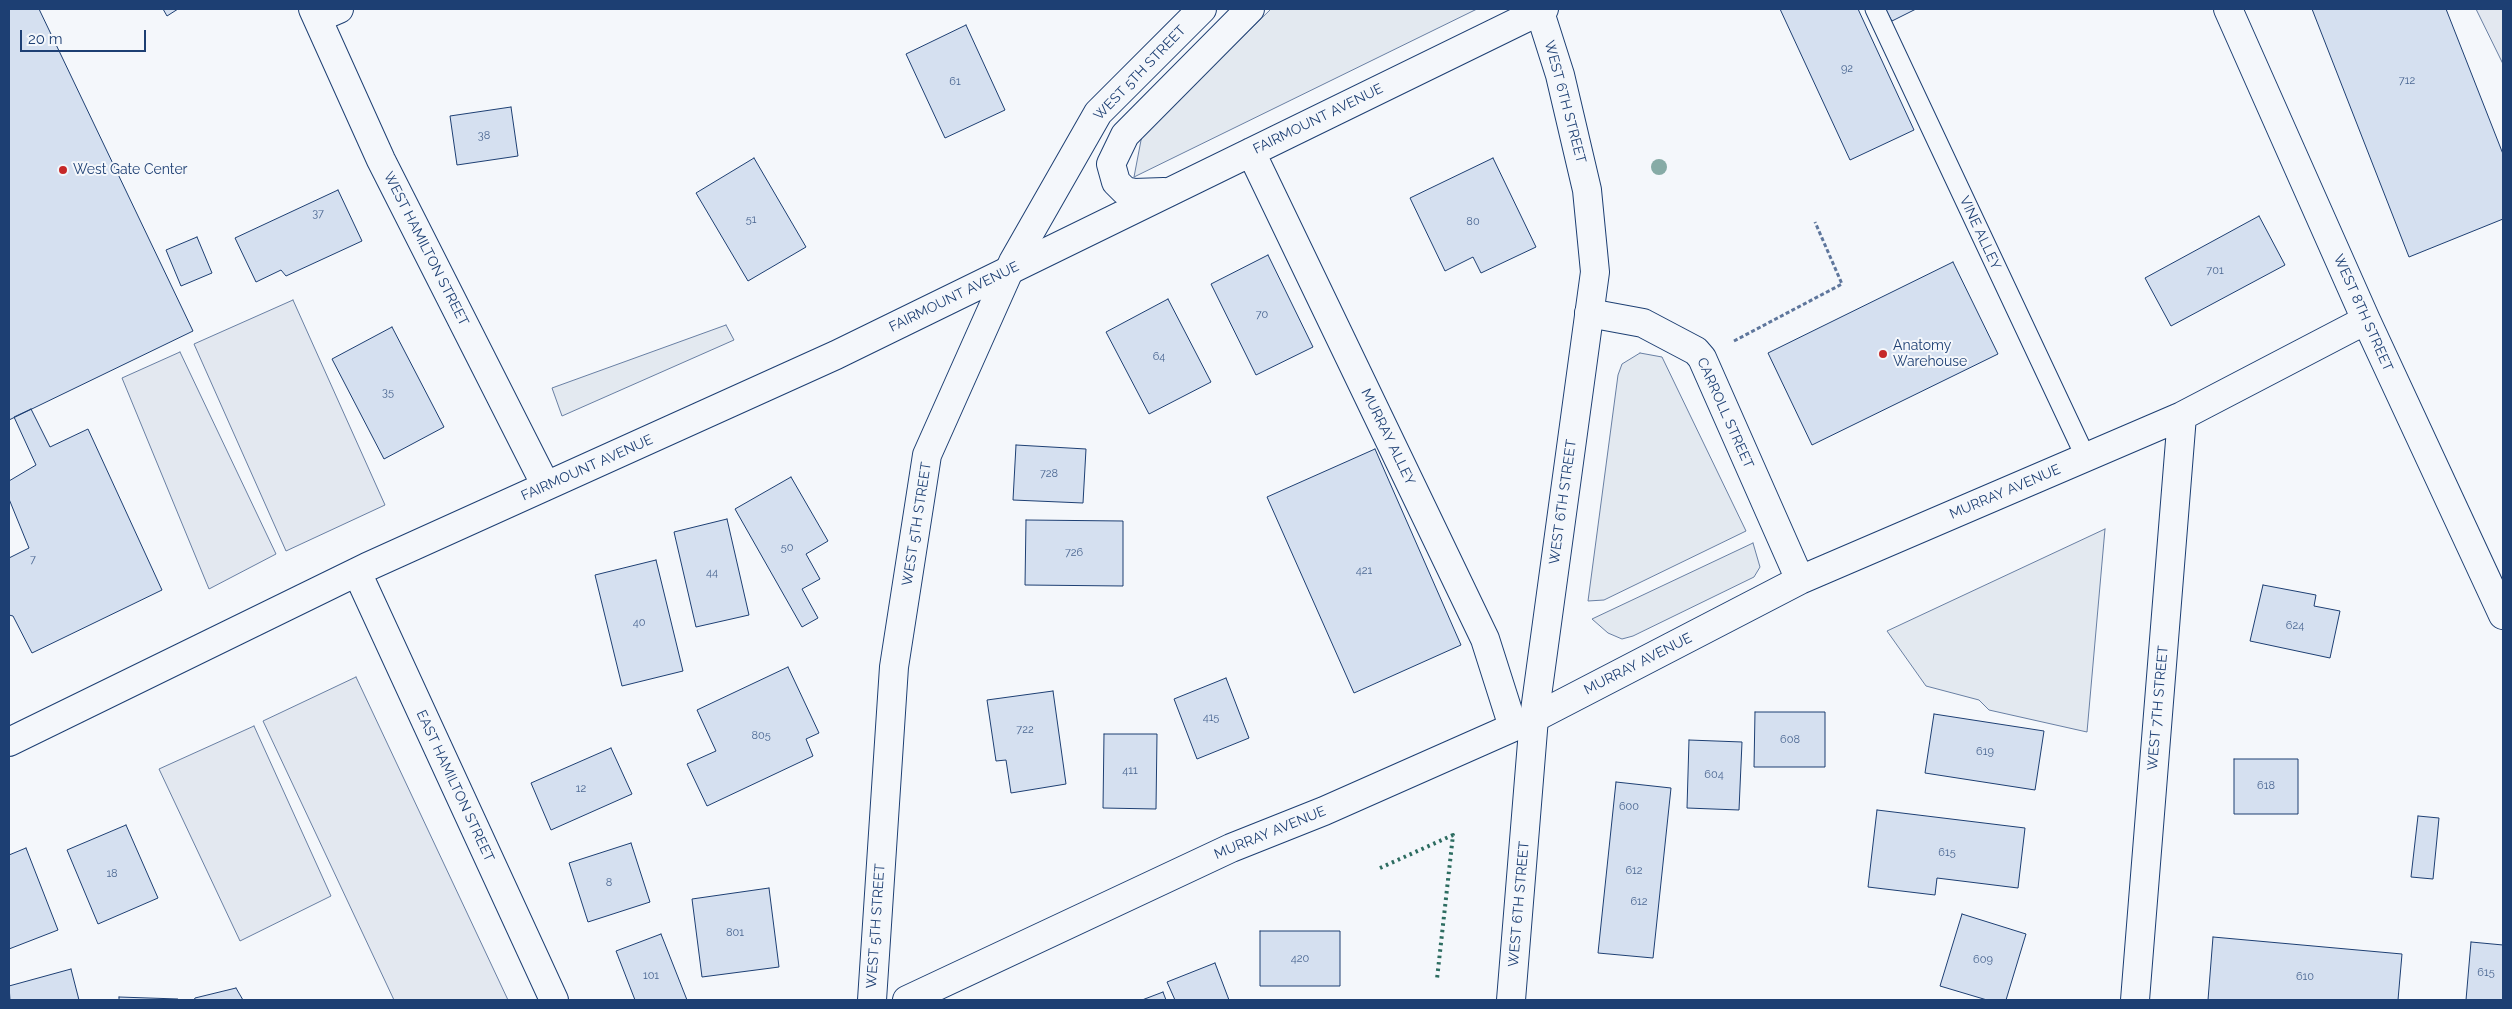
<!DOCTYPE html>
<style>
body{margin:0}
#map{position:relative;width:2512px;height:1009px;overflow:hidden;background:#f4f7fb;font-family:Raleway,sans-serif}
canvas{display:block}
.frame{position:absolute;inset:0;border:10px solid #1d3f73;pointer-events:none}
.scale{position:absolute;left:20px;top:30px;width:126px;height:22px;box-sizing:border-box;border:2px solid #1d3f73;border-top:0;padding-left:6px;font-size:15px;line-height:18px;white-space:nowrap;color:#1d3f73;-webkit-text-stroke:4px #f4f7fb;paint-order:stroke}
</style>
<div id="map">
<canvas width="2512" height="1009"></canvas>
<div class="frame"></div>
<div class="scale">20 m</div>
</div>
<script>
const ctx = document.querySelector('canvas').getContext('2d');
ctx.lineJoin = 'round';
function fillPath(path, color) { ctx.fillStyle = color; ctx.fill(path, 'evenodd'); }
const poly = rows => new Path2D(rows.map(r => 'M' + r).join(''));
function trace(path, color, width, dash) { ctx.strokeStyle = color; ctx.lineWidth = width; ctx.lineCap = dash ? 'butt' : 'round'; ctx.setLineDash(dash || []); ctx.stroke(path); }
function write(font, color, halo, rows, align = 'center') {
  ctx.font = font + ' Raleway,sans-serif'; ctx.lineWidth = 4; ctx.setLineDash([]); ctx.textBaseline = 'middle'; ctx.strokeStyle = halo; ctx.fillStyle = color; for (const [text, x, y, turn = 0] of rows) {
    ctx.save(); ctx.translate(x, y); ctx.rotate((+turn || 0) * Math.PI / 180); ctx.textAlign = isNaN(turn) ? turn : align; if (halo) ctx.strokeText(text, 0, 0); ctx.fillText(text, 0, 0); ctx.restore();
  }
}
const green = poly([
 [1271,9,1477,9,1134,177,1142,135,1271,9],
 [726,325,734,340,562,416,552,388,726,325],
 [1640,353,1662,357,1746,531,1604,600,1588,601,1618,375,1622,364,1640,353],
 [2105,529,2087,732,1989,710,1979,700,1926,686,1887,631,2105,529],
 [1753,543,1760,567,1754,577,1633,636,1622,639,1608,633,1592,619,1753,543]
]);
fillPath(green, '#e3e9f0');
trace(green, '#687fa3', 1);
const parking = poly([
 [2476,9,2503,9,2503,64,2476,9],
 [293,300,385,505,286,551,194,344,293,300],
 [180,352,276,554,209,589,122,378,180,352],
 [356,677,508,1000,394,1000,263,721,356,677],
 [254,726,331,896,240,941,159,769,254,726]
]);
fillPath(parking, '#e3e8f0');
trace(parking, '#687fa3', 1);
const building = poly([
 [9,9,39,9,193,331,9,420,9,9],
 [163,9,178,9,167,16,163,9],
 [1780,9,1858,9,1914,130,1850,160,1780,9],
 [1885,9,1916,9,1892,21,1885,9],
 [2312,9,2446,9,2503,154,2503,219,2409,257,2312,9],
 [966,25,1005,110,945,138,906,54,966,25],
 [511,107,518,156,457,165,450,116,511,107],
 [754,158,806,247,748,281,696,193,754,158],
 [1493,158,1536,247,1481,273,1473,257,1445,271,1410,198,1493,158],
 [338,190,362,241,286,276,281,270,256,282,235,238,338,190],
 [2259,216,2285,265,2171,326,2145,278,2259,216],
 [197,237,212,273,181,286,166,250,197,237],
 [1268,255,1313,347,1256,375,1211,284,1268,255],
 [1953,262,1998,354,1812,445,1768,353,1953,262],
 [1168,299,1211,382,1149,414,1106,332,1168,299],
 [392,327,444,427,384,459,332,359,392,327],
 [31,409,50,447,88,429,162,590,32,653,13,616,9,615,9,558,29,548,9,499,9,481,36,465,14,417,31,409],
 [1016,445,1086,449,1083,503,1013,500,1016,445],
 [1375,449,1461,645,1354,693,1267,497,1375,449],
 [791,477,828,541,806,554,820,579,802,589,818,618,802,627,735,509,791,477],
 [727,519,749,615,696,627,674,532,727,519],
 [1026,520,1123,521,1123,586,1025,585,1026,520],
 [656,560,683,671,622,686,595,575,656,560],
 [2263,585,2316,595,2314,606,2340,611,2330,658,2250,641,2263,585],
 [788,667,819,733,806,739,813,756,707,806,687,764,716,751,697,710,788,667],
 [1226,678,1249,738,1197,759,1174,699,1226,678],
 [1053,691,1066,784,1011,793,1006,760,996,761,987,700,1053,691],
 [1755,712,1825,712,1825,767,1754,767,1755,712],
 [1934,714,2044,731,2035,790,1925,773,1934,714],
 [1104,734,1157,734,1156,809,1103,808,1104,734],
 [1689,740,1742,742,1739,810,1687,808,1689,740],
 [611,748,632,794,551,830,531,783,611,748],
 [2234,759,2298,759,2298,814,2234,814,2234,759],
 [1616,782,1671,788,1653,958,1598,953,1616,782],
 [1877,810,2025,828,2018,888,1937,878,1935,895,1868,887,1877,810],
 [2418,816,2439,818,2433,879,2411,877,2418,816],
 [126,825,158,898,98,924,67,850,126,825],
 [631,843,650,902,588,922,569,863,631,843],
 [26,848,58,930,9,949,9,855,26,848],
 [769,888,779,967,702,977,692,899,769,888],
 [1962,914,2026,934,2006,1000,1987,1000,1940,986,1962,914],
 [1260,931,1340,931,1340,986,1260,986,1260,931],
 [661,934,687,1000,635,1000,616,951,661,934],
 [2213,937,2402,954,2398,1000,2208,1000,2213,937],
 [2471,942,2503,945,2503,1000,2466,1000,2471,942],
 [1215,963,1229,1000,1175,1000,1167,982,1215,963],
 [71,969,79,1000,10,1000,9,986,71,969],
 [236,988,243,1000,194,1000,195,998,236,988],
 [1163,992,1166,1000,1142,1000,1163,992],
 [119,997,178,999,178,1000,119,1000,119,997]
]);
fillPath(building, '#d5e0f0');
trace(building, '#1d3f73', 1);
const service = poly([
 [1875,9,2086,458]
]);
const minor = poly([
 [313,9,381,160,546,486],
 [2228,9,2366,320,2503,615],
 [318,18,339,9],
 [1251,152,1485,639,1513,727],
 [1164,192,1134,193,1125,191,1116,182,1111,164,1125,135,1250,9],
 [1589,313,1643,323,1696,351,1702,358,1800,580],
 [357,572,554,1000],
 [9,742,367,567,836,355,1544,9],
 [907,1000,1231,848,1324,811,1534,718,1800,580,2182,416,2366,320],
 [2135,1000,2182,416]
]);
const primary = poly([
 [872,1000,894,667,927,455,1013,262,1098,113,1202,9],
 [1511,1000,1534,718,1595,272,1587,190,1560,75,1539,9]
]);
trace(service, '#1d3f73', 21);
trace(minor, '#1d3f73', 30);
trace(primary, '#1d3f73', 30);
trace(poly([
 [1734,341,1842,284,1815,222]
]), '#5e769c', 3, [4, 2.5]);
trace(service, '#f4f7fb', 19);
trace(minor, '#f4f7fb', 28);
trace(primary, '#f4f7fb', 28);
trace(poly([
 [1380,868,1453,835,1437,979]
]), '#2c6c60', 4, [2.5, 4]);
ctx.fillStyle = '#86aba6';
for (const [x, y] of [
 [1659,167]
]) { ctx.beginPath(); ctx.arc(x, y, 8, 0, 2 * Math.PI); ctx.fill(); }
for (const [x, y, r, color] of [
 [63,170,5,"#c62828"],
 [1883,354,5,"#c62828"]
]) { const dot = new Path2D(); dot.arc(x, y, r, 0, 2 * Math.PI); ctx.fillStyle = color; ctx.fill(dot); trace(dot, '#f4f7fb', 2); }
write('11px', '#4b6792', null, [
 ["92",1847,69],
 ["712",2407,81],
 ["61",955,82],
 ["38",484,136],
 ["37",318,214],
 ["51",751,220],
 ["80",1473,222],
 ["701",2215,271],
 ["70",1262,315],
 ["64",1159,357],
 ["35",388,393],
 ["728",1049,474],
 ["50",787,548],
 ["726",1074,553],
 ["7",33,560],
 ["421",1364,571],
 ["44",712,573],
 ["40",639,623],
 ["624",2295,626],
 ["415",1211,718],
 ["722",1025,730],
 ["805",761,736],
 ["608",1790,740],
 ["619",1985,752],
 ["411",1130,771],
 ["604",1714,775],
 ["618",2266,786],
 ["12",581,789],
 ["600",1629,807],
 ["615",1947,853],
 ["612",1634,871],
 ["18",112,874],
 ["8",609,883],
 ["612",1639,902],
 ["801",735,933],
 ["420",1300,959],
 ["609",1983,960],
 ["615",2486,973],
 ["101",651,976],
 ["610",2305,977]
]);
write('14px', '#1d3f73', '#f4f7fb', [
 ["WEST 5TH STREET",1140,73,-46],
 ["WEST 6TH STREET",1565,102,75],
 ["FAIRMOUNT AVENUE",1318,119,-26],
 ["VINE ALLEY",1980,233,65],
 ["WEST HAMILTON STREET",426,249,63],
 ["FAIRMOUNT AVENUE",954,297,-26],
 ["WEST 8TH STREET",2363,313,66],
 ["CARROLL STREET",1725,413,66],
 ["MURRAY ALLEY",1388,437,64],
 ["FAIRMOUNT AVENUE",587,468,-24],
 ["MURRAY AVENUE",2005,492,-23],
 ["WEST 6TH STREET",1563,502,-82],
 ["WEST 5TH STREET",917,524,-81],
 ["MURRAY AVENUE",1638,664,-27],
 ["WEST 7TH STREET",2158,708,-85],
 ["EAST HAMILTON STREET",455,786,65],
 ["MURRAY AVENUE",1270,833,-22],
 ["WEST 6TH STREET",1519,904,-85],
 ["WEST 5TH STREET",876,926,-86]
]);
write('14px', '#1d3f73', '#f4f7fb', [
 ["West Gate Center",73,170],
 ["Anatomy",1893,346],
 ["Warehouse",1893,362]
], 'left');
</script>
